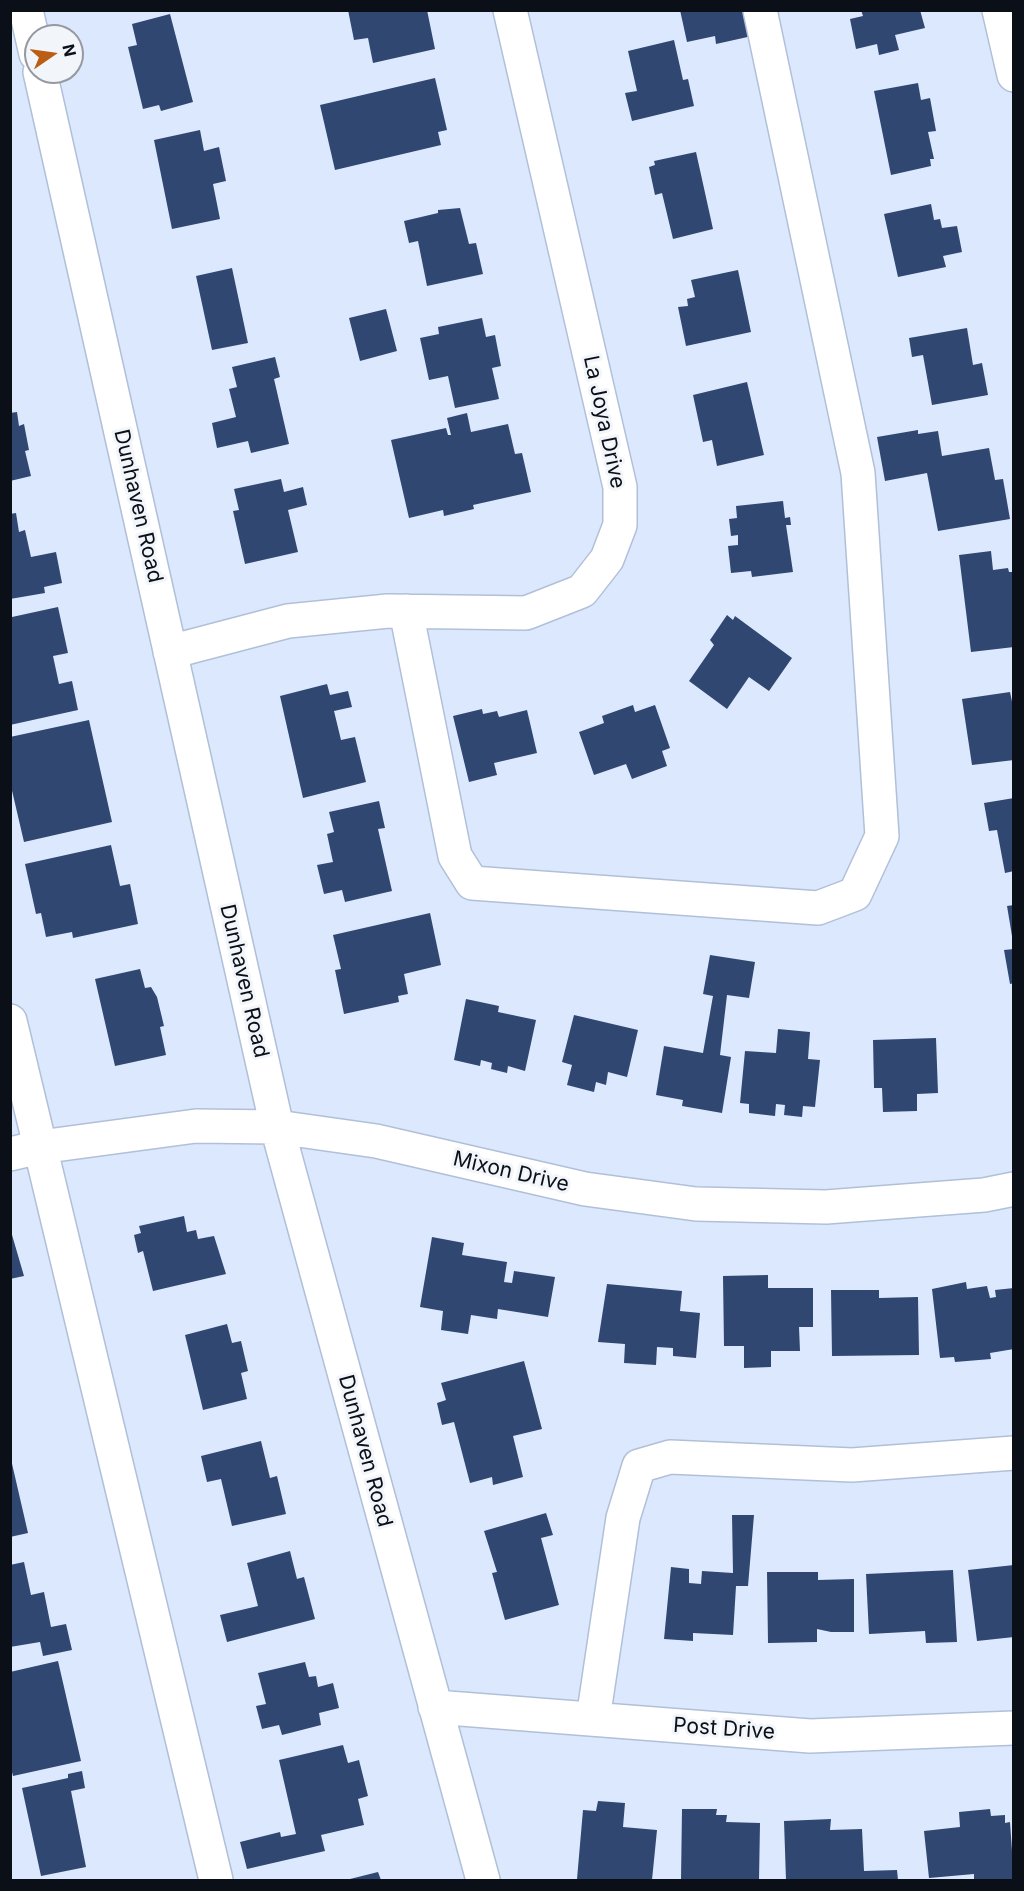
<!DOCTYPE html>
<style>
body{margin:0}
#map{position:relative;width:1024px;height:1891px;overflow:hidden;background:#dce8fd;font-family:Inter,sans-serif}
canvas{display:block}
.frame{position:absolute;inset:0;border:12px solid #0b0f18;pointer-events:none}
.north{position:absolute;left:24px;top:24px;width:60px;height:60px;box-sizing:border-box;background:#f2f5fa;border:2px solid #9699a0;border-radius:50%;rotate:77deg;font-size:16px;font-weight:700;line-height:24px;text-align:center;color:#0b0f18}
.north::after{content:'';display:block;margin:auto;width:21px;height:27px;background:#bc5d14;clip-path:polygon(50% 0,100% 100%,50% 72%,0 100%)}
</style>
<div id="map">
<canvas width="1024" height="1891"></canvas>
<div class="frame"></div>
<div class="north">N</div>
</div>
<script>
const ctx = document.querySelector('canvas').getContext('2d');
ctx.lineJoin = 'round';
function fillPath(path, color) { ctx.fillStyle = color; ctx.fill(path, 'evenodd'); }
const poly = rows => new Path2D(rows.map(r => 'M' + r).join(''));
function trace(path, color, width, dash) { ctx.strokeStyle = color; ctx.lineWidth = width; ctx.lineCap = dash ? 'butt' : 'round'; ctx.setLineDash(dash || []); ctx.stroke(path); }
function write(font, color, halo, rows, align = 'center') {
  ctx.font = font + ' Inter,sans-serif'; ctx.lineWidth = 6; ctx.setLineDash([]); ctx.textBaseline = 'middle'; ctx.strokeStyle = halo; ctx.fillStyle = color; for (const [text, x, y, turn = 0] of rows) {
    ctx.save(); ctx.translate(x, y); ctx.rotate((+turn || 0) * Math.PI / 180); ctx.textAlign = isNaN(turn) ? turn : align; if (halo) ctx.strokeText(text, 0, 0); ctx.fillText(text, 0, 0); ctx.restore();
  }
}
fillPath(poly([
 [348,10,427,10,435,49,373,63,368,38,354,40],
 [680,10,746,10,752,36,716,44,715,36,687,42],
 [861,10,920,10,925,28,895,35,899,50,879,55,877,44,856,49,850,19,863,16],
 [170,14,193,102,161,111,159,105,143,109,128,47,137,45,132,24],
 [674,40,683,80,688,79,694,106,632,121,625,93,637,91,628,51],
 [435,78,447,130,438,132,441,145,335,170,320,105],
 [918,83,921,100,930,98,936,131,928,132,934,159,930,159,931,166,891,175,874,91],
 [200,130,204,151,219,147,226,181,213,184,220,219,172,229,154,140],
 [696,152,713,229,673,239,662,193,655,195,649,167,655,165,654,161],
 [931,204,934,220,940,219,942,228,957,226,962,252,943,256,946,267,898,277,884,214],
 [460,208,469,244,476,243,483,274,427,286,418,241,409,243,404,221,438,213,438,210],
 [232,268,248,343,212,350,196,276],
 [738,270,751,332,686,346,678,307,688,306,687,299,695,297,691,280],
 [386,309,397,351,360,361,349,318],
 [482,318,486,337,495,335,501,366,492,368,499,399,455,408,448,376,429,380,420,338,439,334,438,327],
 [967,328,973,365,982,363,988,395,932,405,923,355,912,357,909,338],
 [275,357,280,377,274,379,289,444,251,453,248,441,217,448,212,423,236,417,229,389,237,387,232,367],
 [747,382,764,455,717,466,712,440,703,442,693,395],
 [17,412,19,426,24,424,29,450,25,451,31,476,10,481,10,413],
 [467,413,471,432,508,424,515,454,522,453,531,492,473,505,474,509,444,516,443,510,409,518,391,440,446,428,448,435,451,435,447,418],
 [918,430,918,434,938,431,942,456,989,448,995,480,1003,479,1010,519,938,531,927,473,885,481,877,437],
 [281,479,284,492,303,487,307,505,288,510,298,552,245,564,233,511,239,510,234,489],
 [783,501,785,518,790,517,791,525,786,525,793,572,752,577,751,571,731,573,728,546,738,545,738,535,731,536,729,519,737,518,736,506],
 [16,513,19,532,25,530,31,557,56,552,62,583,44,587,45,593,10,599,10,514],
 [991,551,993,570,1008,568,1009,572,1014,572,1014,647,971,652,959,555],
 [58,607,68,653,53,656,59,684,72,681,78,710,10,725,12,617],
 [727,615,733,620,735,616,792,658,769,691,749,677,727,709,689,681,714,645,710,640],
 [327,684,330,695,348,691,352,707,334,711,341,740,355,737,366,782,303,798,280,696],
 [1010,692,1014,711,1014,760,972,765,962,699],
 [633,705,635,712,655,705,670,748,662,751,667,766,632,779,626,764,594,775,579,732,604,723,602,716],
 [482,709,483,714,497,711,499,717,527,710,537,753,494,763,497,775,469,782,453,716],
 [89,720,112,822,24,842,10,782,10,737],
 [1014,798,1014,871,1005,873,997,830,989,831,984,803],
 [379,801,385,828,378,829,392,891,345,902,342,890,324,894,317,865,333,862,327,834,334,832,329,812],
 [111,845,120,886,130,884,138,924,73,938,72,932,46,937,41,913,36,914,25,864],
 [1014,905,1014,936,1012,936,1007,906],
 [430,913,441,965,404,974,408,994,398,996,399,1002,344,1014,335,970,341,969,333,935],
 [1014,949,1014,983,1010,984,1004,950],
 [710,955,755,962,749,998,727,995,720,1055,731,1057,722,1113,682,1106,683,1100,656,1095,664,1046,703,1053,713,996,703,994],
 [140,969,145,988,151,987,157,997,164,1026,160,1027,166,1055,115,1066,95,979],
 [466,999,499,1006,498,1012,536,1020,525,1071,508,1066,507,1073,491,1069,492,1063,481,1060,480,1066,454,1060],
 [574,1015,638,1030,627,1077,608,1072,606,1085,596,1082,594,1092,567,1085,572,1065,562,1062],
 [778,1029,810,1032,808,1059,820,1060,815,1107,803,1106,802,1117,784,1115,785,1105,776,1104,775,1116,749,1113,749,1104,740,1103,745,1051,776,1053],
 [936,1038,938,1093,917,1094,917,1111,883,1112,882,1088,874,1088,873,1040],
 [184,1216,187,1232,196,1230,198,1239,214,1236,226,1274,153,1291,143,1251,138,1253,134,1235,141,1233,139,1226],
 [10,1228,24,1276,10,1279],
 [432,1237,464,1243,462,1255,507,1262,504,1282,512,1283,514,1271,555,1277,548,1317,498,1309,497,1319,471,1315,468,1334,441,1330,443,1311,420,1307],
 [768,1275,768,1288,813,1288,813,1327,799,1327,800,1351,771,1351,771,1367,744,1368,744,1346,724,1346,723,1276],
 [966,1282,967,1289,987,1286,990,1298,996,1297,995,1290,1014,1288,1014,1349,990,1353,991,1359,955,1362,954,1357,940,1358,932,1289],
 [607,1284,682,1291,680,1311,700,1313,696,1358,673,1356,673,1348,657,1347,656,1365,624,1363,625,1344,598,1342],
 [831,1290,879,1290,879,1298,918,1297,919,1355,832,1356],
 [227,1324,232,1343,241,1341,248,1371,241,1373,247,1399,203,1410,185,1335],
 [524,1361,542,1429,513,1436,523,1477,493,1485,492,1477,470,1483,454,1422,442,1425,437,1403,446,1400,441,1383],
 [261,1441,270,1478,277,1476,286,1514,232,1526,221,1479,207,1482,201,1456],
 [10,1455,28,1533,10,1537],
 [546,1513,553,1535,541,1538,559,1605,505,1620,492,1573,497,1572,484,1531],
 [732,1515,754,1515,748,1586,736,1586,733,1635,693,1633,693,1641,664,1639,671,1567,689,1569,689,1583,701,1584,702,1571,733,1573],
 [290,1551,297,1579,304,1577,315,1619,227,1642,220,1615,258,1606,247,1563],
 [24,1562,31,1595,44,1592,51,1627,66,1624,72,1650,43,1656,40,1642,10,1647,10,1565],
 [1014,1565,1014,1637,977,1641,968,1570],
 [953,1570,957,1642,926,1643,925,1631,869,1634,866,1574],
 [767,1572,818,1572,818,1580,854,1579,854,1632,831,1632,817,1629,817,1642,768,1643],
 [58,1661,81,1761,13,1776,10,1764,10,1672],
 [305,1662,309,1677,316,1676,318,1687,333,1683,339,1708,319,1713,321,1725,282,1735,279,1725,262,1729,256,1706,266,1704,258,1673],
 [343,1745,348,1763,359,1760,368,1796,358,1799,364,1825,321,1835,325,1851,247,1869,240,1842,280,1832,281,1837,296,1834,279,1760],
 [82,1771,85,1788,71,1791,86,1867,41,1876,22,1788,68,1778,68,1774],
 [598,1801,625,1803,623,1827,657,1830,652,1880,577,1879,583,1810,596,1811],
 [682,1809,717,1809,716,1815,727,1815,726,1822,760,1823,759,1880,681,1880],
 [990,1809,991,1816,1005,1815,1005,1823,1010,1822,1014,1880,974,1880,974,1874,929,1878,924,1831,960,1827,959,1812],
 [831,1819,830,1830,862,1829,864,1871,897,1870,898,1880,786,1880,784,1821],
 [378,1872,381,1880,346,1880]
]), '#304771');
const minor = poly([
 [26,10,36,54],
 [999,10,1014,75],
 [40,72,277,1127,483,1880],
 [406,611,455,856,472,883,818,908,855,894,882,836,858,473,760,10],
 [170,652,288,621,388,611,526,613,582,591,607,559,620,525,620,487,510,10],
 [10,1021,216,1880],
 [10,1154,40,1147,196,1126,277,1127,376,1141,585,1189,696,1204,826,1207,984,1195,1014,1189],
 [435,1707,810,1736,1014,1728],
 [593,1719,623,1518,639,1466,670,1457,852,1465,1014,1453]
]);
trace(minor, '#b1c0d8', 36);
trace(minor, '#fff', 33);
write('21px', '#0b0f18', '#f2f5fa', [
 ["La Joya Drive",604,422,78],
 ["Dunhaven Road",138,506,77],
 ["Dunhaven Road",244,981,77],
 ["Mixon Drive",511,1172,13],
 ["Dunhaven Road",365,1451,75],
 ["Post Drive",724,1729,4]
]);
</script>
